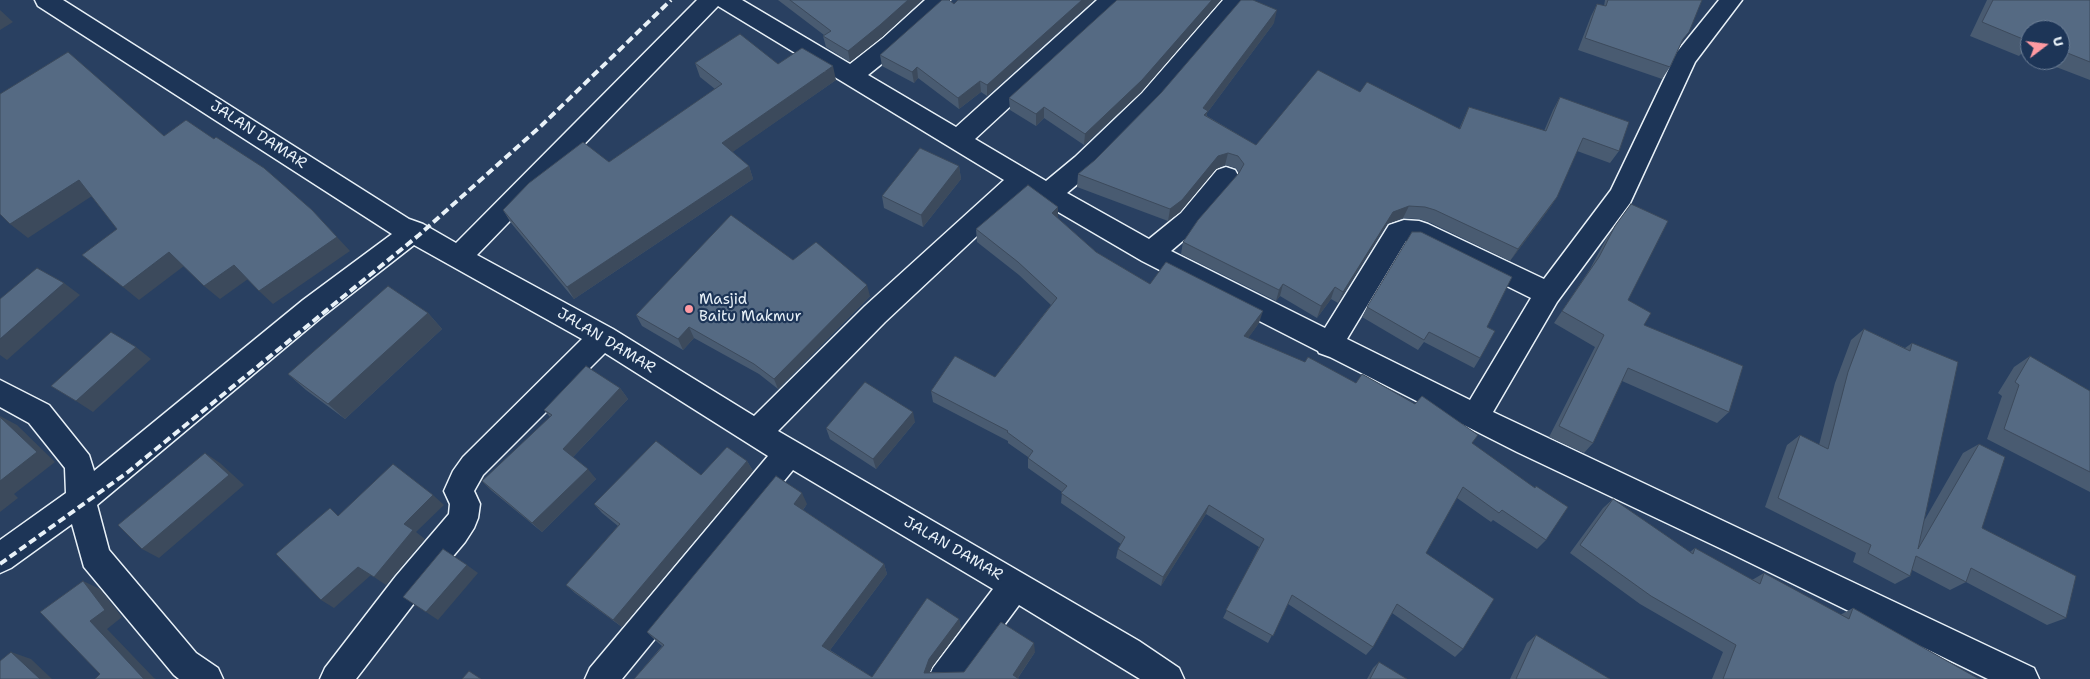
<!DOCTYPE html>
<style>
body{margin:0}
#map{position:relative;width:2090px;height:679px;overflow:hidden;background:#294061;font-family:"Shantell Sans",sans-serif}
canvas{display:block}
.north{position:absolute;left:2020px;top:20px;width:50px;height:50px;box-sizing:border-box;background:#1d3557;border:1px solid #6e8097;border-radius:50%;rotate:75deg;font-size:14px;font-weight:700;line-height:20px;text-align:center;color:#e8f1f8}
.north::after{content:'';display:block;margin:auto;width:18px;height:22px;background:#ff9aa2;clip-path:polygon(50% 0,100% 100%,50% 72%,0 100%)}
</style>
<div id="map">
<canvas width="2090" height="679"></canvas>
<div class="north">U</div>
</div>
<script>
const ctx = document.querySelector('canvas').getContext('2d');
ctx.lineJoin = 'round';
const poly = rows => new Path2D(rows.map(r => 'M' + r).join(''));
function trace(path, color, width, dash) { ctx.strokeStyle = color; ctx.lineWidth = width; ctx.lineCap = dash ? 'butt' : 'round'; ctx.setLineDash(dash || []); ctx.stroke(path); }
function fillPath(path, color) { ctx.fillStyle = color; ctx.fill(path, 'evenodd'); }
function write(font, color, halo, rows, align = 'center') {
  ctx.font = font + ' "Shantell Sans",sans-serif'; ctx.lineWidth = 4.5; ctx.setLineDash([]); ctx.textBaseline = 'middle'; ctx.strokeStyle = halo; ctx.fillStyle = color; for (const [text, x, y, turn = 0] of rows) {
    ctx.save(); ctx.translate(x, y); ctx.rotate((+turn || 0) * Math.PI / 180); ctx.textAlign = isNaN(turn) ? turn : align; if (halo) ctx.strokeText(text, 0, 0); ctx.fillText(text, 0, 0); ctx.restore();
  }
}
const minor = poly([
 [35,0,63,0,409,219,423,224,456,243,697,0,742,0,850,64,883,38,925,0,950,0,947,6,899,50,868,75,956,127,1097,0,1122,0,1119,6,975,139,1046,181,1075,157,1142,93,1223,0,1247,0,1158,105,1093,171,1067,193,1149,239,1181,213,1217,170,1226,167,1235,170,1239,177,1235,184,1199,227,1171,251,1325,328,1389,225,1404,220,1419,221,1428,224,1544,279,1611,190,1677,52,1719,0,1742,0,1695,62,1630,203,1557,302,1493,412,2034,668,2039,679,1988,679,1726,551,1517,452,1330,357,1319,353,1318,351,1142,261,1024,192,885,322,778,431,1139,641,1179,668,1184,679,1140,679,1019,605,964,679,928,679,933,668,993,589,793,470,622,679,585,679,590,668,768,456,605,353,483,475,474,491,480,504,478,518,474,528,465,542,418,598,356,679,320,679,325,668,396,576,449,514,450,504,444,491,453,471,463,457,582,339,414,245,323,316,97,505,109,550,196,653,218,668,223,679,179,679,174,675,84,567,72,524,11,568,0,573,0,540,66,493,65,468,29,423,0,407,0,380,49,405,89,455,94,471,303,300,392,234,38,6,35,0],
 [718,6,1004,180,865,306,754,416,613,329,477,255,718,6],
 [1406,241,1416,241,1531,298,1470,400,1347,339,1406,241]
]);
trace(minor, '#e8f1f8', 3);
fillPath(minor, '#1d3557');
trace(poly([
 [0,564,128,472,419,235,541,126,671,0]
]), '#e8f1f8', 4, [8, 4]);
fillPath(poly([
 [778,0,922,0,882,37,850,62,826,47,823,36,824,35],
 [958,0,1094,0,987,96,981,92,959,109,918,78,914,83,882,66,880,55,954,4],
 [1117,0,1221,0,1141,92,1084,145,1044,118,1036,126,1010,110,1009,98],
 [1605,0,1702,0,1670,67,1662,79,1578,50,1591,16,1597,4,1604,6],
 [1987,0,2090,0,2090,80,2038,60,2060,60,2060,30,2030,30,2030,57,2021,54,2019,56,1970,36],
 [1274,23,1207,113,1207,116,1256,145,1360,92,1459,129,1469,107,1544,131,1553,110,1560,97,1619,151,1610,163,1577,151,1557,197,1549,209,1510,261,1429,222,1419,219,1403,218,1387,224,1338,303,1331,299,1317,318,1280,296,1276,301,1181,254,1183,242,1239,173,1236,168,1225,165,1216,169,1180,212,1168,221,1077,187,1078,174],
 [695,63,778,64,836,80,732,152,749,166,753,179,574,299,511,223,503,210,609,162,715,89,700,77],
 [959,166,961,179,923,227,884,208,882,196],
 [1631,204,1628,300,1644,325,1729,412,1717,423,1622,381,1593,443,1584,453,1549,437,1595,347,1554,323,1590,269,1606,239],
 [1058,218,1096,252,1150,284,1259,323,1248,338,1472,443,1546,540,1537,549,1493,520,1491,522,1457,498,1426,553,1463,649,1455,657,1392,613,1373,647,1366,655,1288,604,1268,643,1223,618,1259,547,1206,514,1161,586,1116,558,1118,549,1121,544,1061,503,1062,492,1028,468,1028,457,1008,443,1008,441,933,402,931,391,995,377,1051,305,1019,275,977,242,976,229],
 [793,260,870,296,778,389,759,374,694,338,683,350,642,326,636,315],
 [1367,307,1487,327,1480,358,1474,368,1424,342,1418,350,1362,317],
 [428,313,442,329,345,419,306,390,288,374],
 [1864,329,1905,348,1912,343,1924,521,1963,453,1979,444,1982,528,2066,618,2047,625,1966,582,1950,590,1912,570,1910,576,1895,584,1853,562,1856,553,1765,507,1787,445,1800,435,1819,445,1835,383,1851,340],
 [2030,356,2090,391,2090,492,1987,439,2002,396,1998,393,2014,367],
 [620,388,628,399,573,457,596,479,542,532,492,491,482,481,550,417,544,410],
 [915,422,876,469,830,439,826,428],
 [747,461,753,471,622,627,575,593,566,585,618,526,602,513,594,504,701,475],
 [1613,499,1690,552,1695,548,1752,580,1764,573,1840,615,1853,608,1979,679,1712,679,1723,652,1640,604,1570,553,1603,508],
 [807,504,803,510,884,564,887,574,830,650,872,677,959,619,961,628,932,667,930,672,964,672,1035,652,1018,678,634,679,662,646,656,641,647,632],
 [1536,635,1610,679,1510,679,1527,643],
 [1379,662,1407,679,1367,679,1373,668]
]), '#495b71');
fillPath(poly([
 [908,0,922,0,882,37,850,62,848,51],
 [1082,0,1094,0,987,96,987,85],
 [1212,0,1221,0,1141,92,1084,145,1085,134],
 [0,10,13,22,0,30],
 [1277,10,1274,23,1207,113,1205,124,1203,108],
 [833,66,836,80,727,156,722,143],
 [917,67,918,78,914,83,912,72],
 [980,81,981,92,959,109,958,98],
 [1044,107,1044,118,1036,126,1036,114],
 [1228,153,1225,165,1216,169,1180,212,1168,221,1170,209,1218,156],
 [749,166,753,179,574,299,567,287],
 [959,166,961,179,923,227,921,215],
 [79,180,95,194,28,238,10,224],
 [1557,197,1549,209,1510,261,1518,249],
 [1409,206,1403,218,1387,224,1338,303,1343,292,1393,212],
 [1058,207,1058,220,1052,213],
 [337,237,350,251,273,304,259,291],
 [169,252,184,266,139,300,123,287],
 [234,265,248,279,220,299,204,286],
 [64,283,80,295,7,360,0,355,0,339],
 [1283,284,1280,296,1276,301,1279,290],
 [867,285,870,296,778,389,774,379],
 [1335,287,1331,299,1317,318,1321,306],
 [1263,311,1259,323,1241,348,1244,336],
 [428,313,442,329,345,419,328,404],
 [689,327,694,338,683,350,678,339],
 [136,347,151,359,93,412,76,401],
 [620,388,628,399,571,459,563,449],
 [913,412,915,422,876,469,873,459],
 [0,416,17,425,55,462,14,494,18,498,0,512],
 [205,453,220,463,244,485,159,558,142,549],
 [747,461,753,471,622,627,613,620],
 [588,469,596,479,542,532,532,523],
 [802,493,807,504,799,515,794,504],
 [433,495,444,505,416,532,425,539,386,585,374,577,404,524],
 [1209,505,1206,514,1161,586,1163,577],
 [884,564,887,574,827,654,822,646],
 [467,565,478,573,438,620,426,612],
 [358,567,371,575,334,608,321,600],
 [83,581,100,589,122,617,107,629,154,678,156,679,144,679,90,621],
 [959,619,961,628,932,667,927,679,924,673,929,659],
 [1034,643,1035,652,1017,679,1013,675],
 [11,652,31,659,52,679,40,679]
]), '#3c4a5c');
const building = poly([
 [790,0,908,0,880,25,848,51,823,36,831,31,790,0],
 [942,0,949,0,954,4,958,0,1082,0,987,85,980,81,958,98,917,67,912,72,880,55,942,0],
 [1117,0,1212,0,1142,80,1085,134,1044,107,1036,114,1009,98,1117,0],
 [1241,0,1253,0,1277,10,1203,108,1208,111,1204,115,1256,145,1318,70,1360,92,1367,82,1460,129,1469,107,1546,131,1560,97,1629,122,1619,151,1583,138,1557,197,1518,249,1435,210,1425,207,1409,206,1393,212,1343,292,1335,287,1321,306,1283,284,1279,290,1183,242,1198,220,1239,173,1244,164,1238,156,1228,153,1218,156,1182,200,1170,209,1078,174,1095,160,1161,93,1241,0],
 [1608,0,1702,0,1689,32,1683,39,1670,67,1585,38,1597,4,1606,6,1608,0],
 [1993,0,2090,0,2090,62,2060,50,2060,30,2030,30,2030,42,1982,22,1993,0],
 [740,34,778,64,802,48,833,66,722,143,749,166,567,287,503,210,529,183,583,142,609,162,722,84,695,63,740,34],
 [68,52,164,136,186,120,214,139,216,137,264,168,312,210,337,237,259,291,234,265,204,286,169,252,123,287,82,255,117,229,79,180,10,224,0,214,0,94,68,52],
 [920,148,959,166,921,215,882,196,920,148],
 [1028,185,1058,207,1052,213,1096,252,1150,284,1166,262,1263,311,1244,336,1305,362,1308,357,1356,383,1362,374,1415,404,1422,396,1478,435,1472,443,1535,488,1536,486,1568,507,1546,540,1502,510,1499,513,1463,487,1426,553,1494,599,1463,649,1397,604,1373,647,1292,595,1273,636,1226,610,1264,539,1209,505,1163,577,1118,549,1125,537,1061,493,1067,486,1028,458,1033,451,1007,432,1008,431,931,391,955,356,995,377,1057,298,1018,262,976,229,1028,185],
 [1631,204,1668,221,1628,300,1651,313,1644,325,1743,366,1729,412,1628,368,1593,443,1559,426,1604,335,1562,311,1599,257,1615,226,1631,204],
 [731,215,793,260,816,242,867,285,774,379,754,364,689,327,678,339,636,315,731,215],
 [1412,232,1421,232,1512,277,1487,327,1495,331,1480,358,1429,332,1424,340,1367,307,1412,232],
 [37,268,64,283,0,339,0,299,37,268],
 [388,286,428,313,328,404,288,374,388,286],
 [1864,329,1910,351,1912,343,1958,362,1918,549,1979,444,2005,457,1982,528,2076,576,2066,618,1971,568,1966,582,1916,556,1910,576,1868,553,1871,545,1778,498,1800,435,1828,449,1848,372,1864,329],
 [111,332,136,347,76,401,51,386,111,332],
 [2030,356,2090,391,2090,472,2004,429,2019,385,2015,382,2030,356],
 [586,366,620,388,563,449,588,469,532,523,482,481,552,415,544,410,586,366],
 [865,382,913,412,873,459,826,428,865,382],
 [0,417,37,452,0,481,0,417],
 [656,441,701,475,727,447,747,461,613,620,566,585,620,524,594,504,656,441],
 [205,453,229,475,142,549,118,525,205,453],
 [393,464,433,495,404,524,413,530,374,577,358,567,321,600,276,554,330,508,338,516,393,464],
 [776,476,802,493,794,504,884,564,822,646,872,677,927,598,959,619,929,659,924,673,964,672,1001,622,1034,643,1013,675,1019,679,634,679,664,645,647,632,776,476],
 [1613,499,1693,554,1695,548,1760,584,1764,573,1849,619,1853,608,1979,679,1723,679,1736,645,1651,596,1580,545,1613,499],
 [443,549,467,565,426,612,403,597,443,549],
 [83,581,105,610,90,621,144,679,95,679,100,674,40,612,83,581],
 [1536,635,1610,679,1516,679,1536,635],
 [11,652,40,679,0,679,0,661,11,652],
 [1379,662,1407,679,1370,679,1379,662],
 [469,671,481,679,462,679,469,671]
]);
fillPath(building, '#556a83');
trace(building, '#3c4a5c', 1);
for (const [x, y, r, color] of [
 [689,309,5,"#ff9aa2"]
]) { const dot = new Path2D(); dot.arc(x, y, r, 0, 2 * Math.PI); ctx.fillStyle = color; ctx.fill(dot); trace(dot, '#1d3557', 2); }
write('15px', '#e8f1f8', '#1d3557', [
 ["JALAN DAMAR",258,135,33],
 ["JALAN DAMAR",606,341,31],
 ["JALAN DAMAR",953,549,30]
]);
write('15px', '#e8f1f8', '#1d3557', [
 ["Masjid",699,300],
 ["Baitu Makmur",699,317]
], 'left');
</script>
